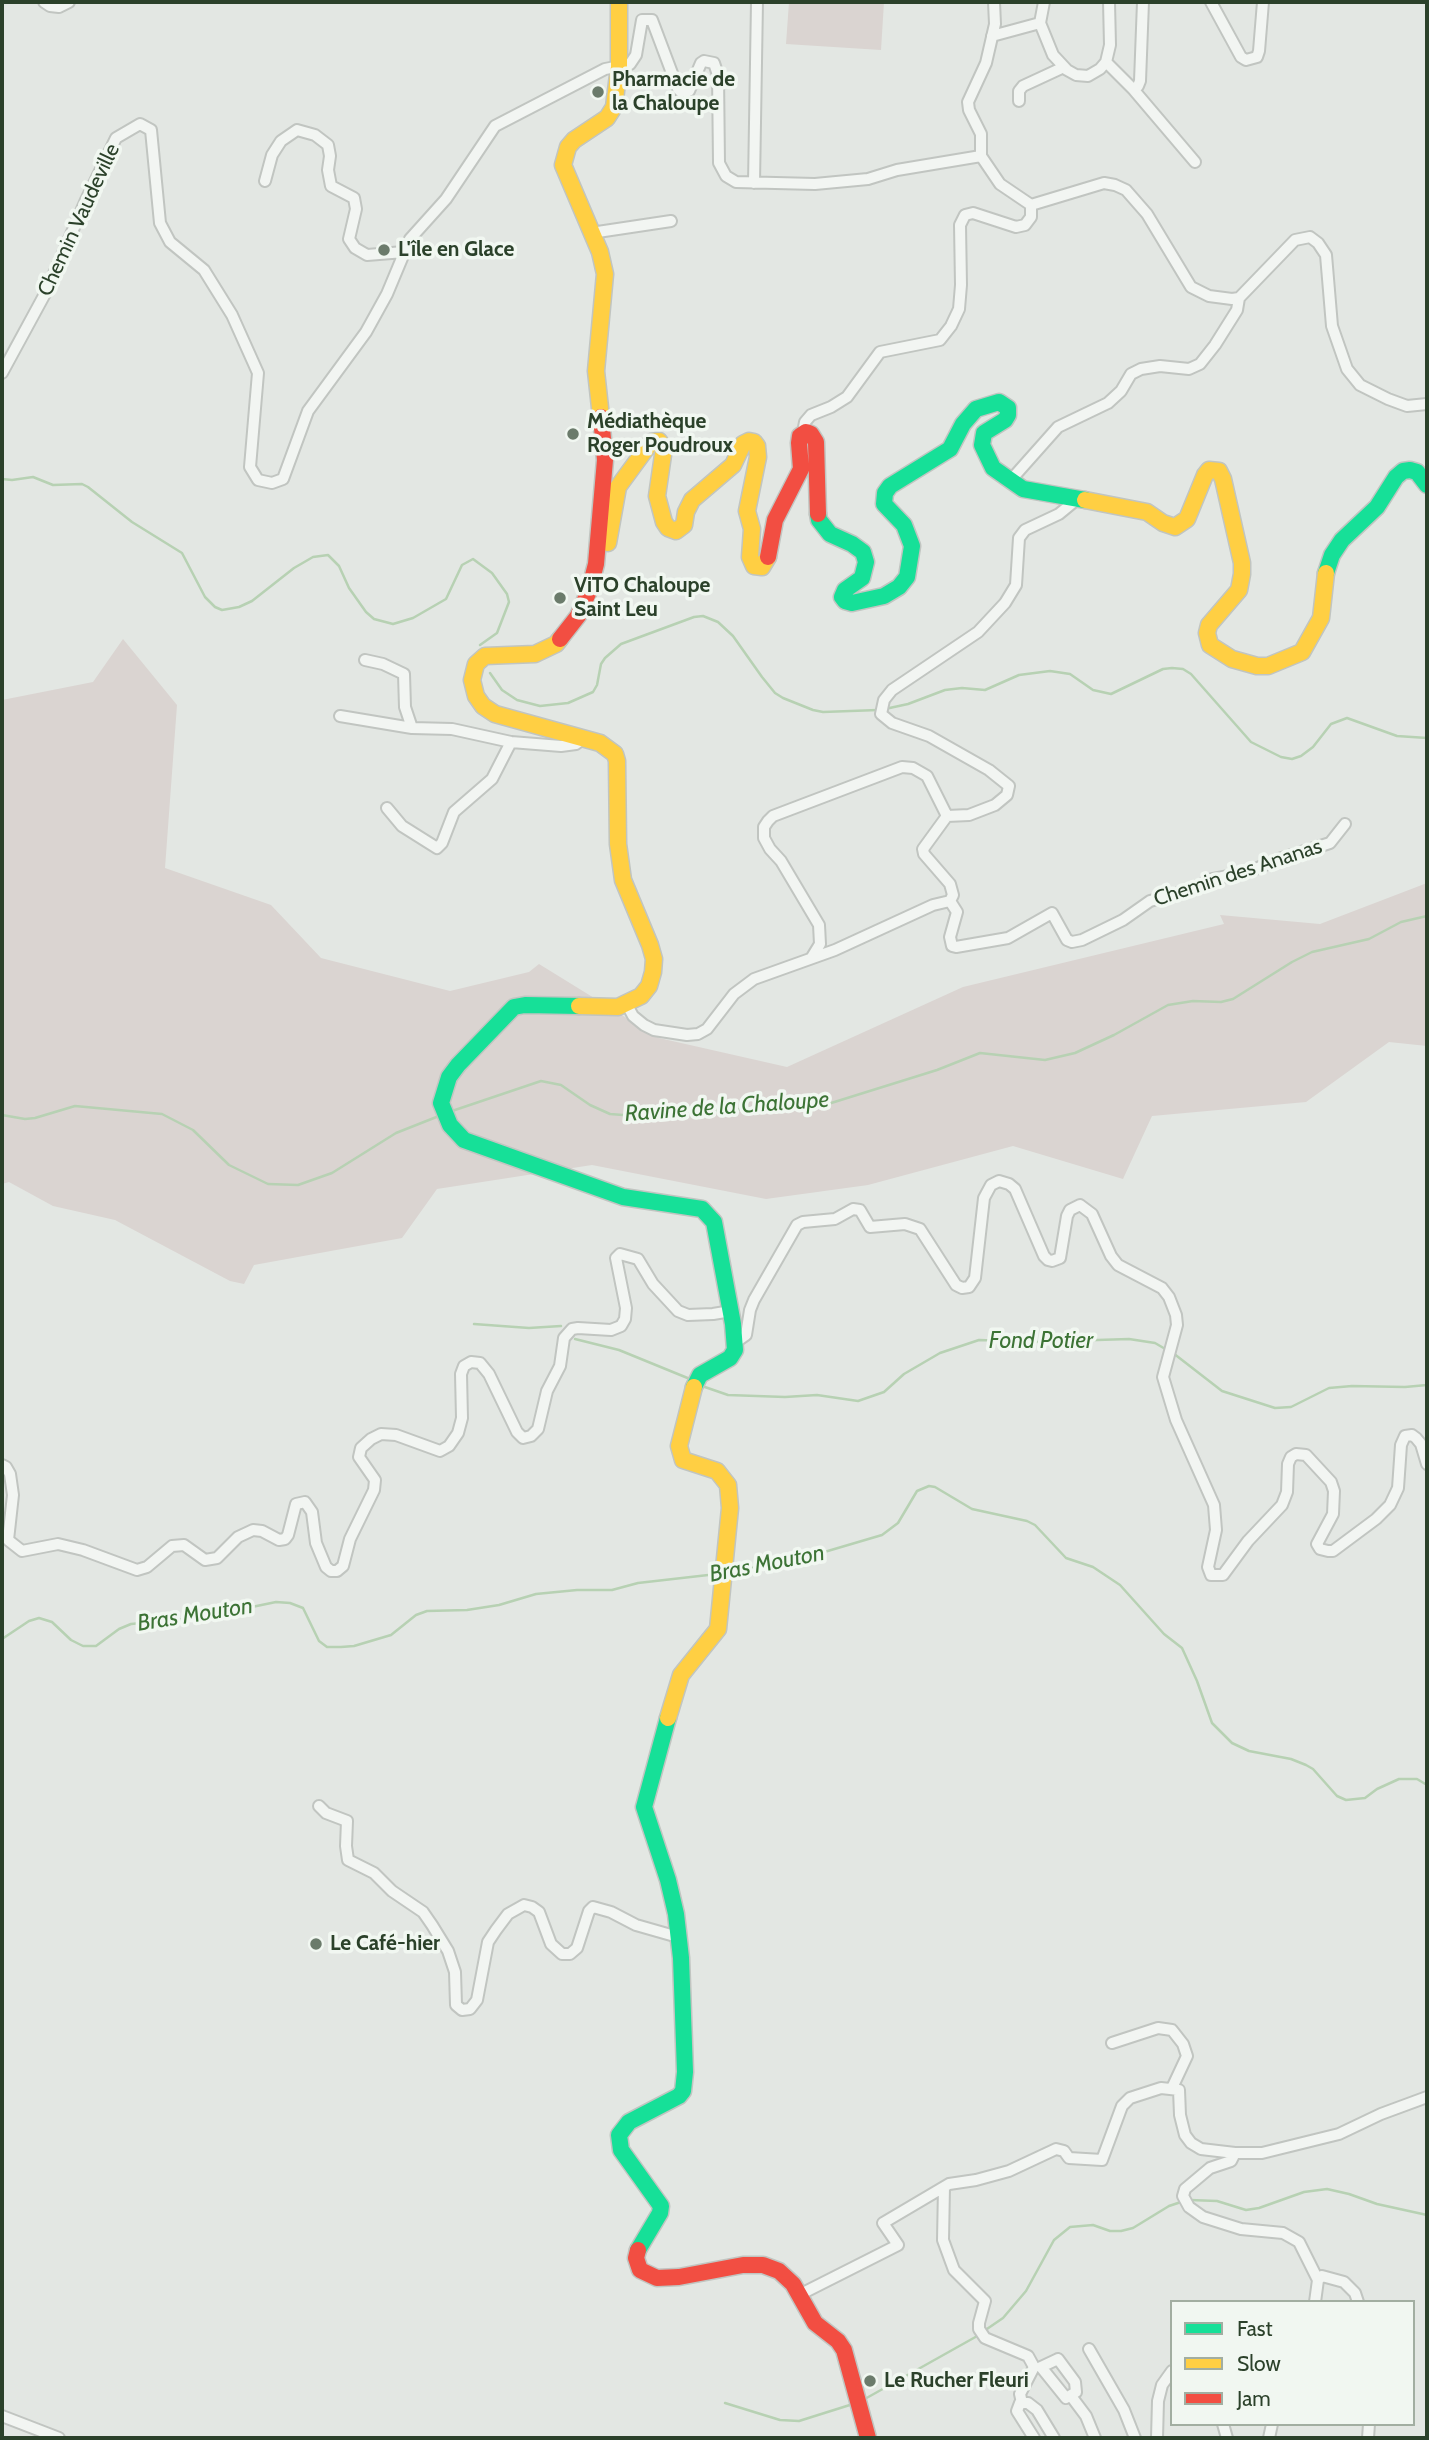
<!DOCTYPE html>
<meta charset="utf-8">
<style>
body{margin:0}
#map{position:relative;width:1429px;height:2440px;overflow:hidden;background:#e3e7e3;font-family:Cabin,sans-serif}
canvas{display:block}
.frame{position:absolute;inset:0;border:4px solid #2b412a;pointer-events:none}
.legend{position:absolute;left:1170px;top:2300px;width:245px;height:126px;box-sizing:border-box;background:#f1f7f1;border:2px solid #a2aea1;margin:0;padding:9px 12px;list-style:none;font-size:21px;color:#2b412a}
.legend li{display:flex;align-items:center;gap:14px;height:35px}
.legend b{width:35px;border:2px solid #a2aea1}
</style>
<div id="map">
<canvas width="1429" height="2440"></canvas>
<div class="frame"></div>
<ul class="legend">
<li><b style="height:9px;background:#16e098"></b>Fast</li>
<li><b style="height:9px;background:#ffcf43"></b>Slow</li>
<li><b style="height:9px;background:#f24e42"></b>Jam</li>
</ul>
</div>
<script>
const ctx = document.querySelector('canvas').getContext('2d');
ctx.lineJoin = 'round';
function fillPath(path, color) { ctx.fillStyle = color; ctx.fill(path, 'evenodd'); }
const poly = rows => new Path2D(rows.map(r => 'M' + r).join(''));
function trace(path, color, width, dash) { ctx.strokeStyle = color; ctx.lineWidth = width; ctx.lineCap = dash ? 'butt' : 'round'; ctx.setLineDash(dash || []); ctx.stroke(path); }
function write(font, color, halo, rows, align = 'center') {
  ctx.font = font + ' Cabin,sans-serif'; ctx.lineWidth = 7; ctx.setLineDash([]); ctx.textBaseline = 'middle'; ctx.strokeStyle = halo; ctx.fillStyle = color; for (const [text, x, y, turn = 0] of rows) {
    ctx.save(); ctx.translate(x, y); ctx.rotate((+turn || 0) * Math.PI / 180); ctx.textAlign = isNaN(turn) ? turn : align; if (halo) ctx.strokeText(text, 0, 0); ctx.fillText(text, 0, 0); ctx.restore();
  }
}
fillPath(poly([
 [789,2,884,2,881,50,786,44],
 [123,639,177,705,165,868,271,905,321,958,450,991,529,972,539,964,659,1038,787,1067,963,987,1224,924,1220,915,1320,924,1427,883,1427,1046,1389,1042,1306,1102,1152,1116,1123,1179,1013,1146,868,1185,766,1199,592,1165,437,1189,402,1238,254,1265,244,1284,230,1281,115,1220,53,1206,9,1182,2,1184,2,700,93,682]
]), '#dad4d1');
trace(poly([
 [2,479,12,480,33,477,53,485,82,484,88,487,132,522,182,553,205,597,215,607,222,610,239,607,252,601,294,568,313,557,328,555,339,566,349,588,366,612,374,619,393,624,413,618,446,599,462,565,473,559,492,573,507,594,509,602,497,633,480,645],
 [490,673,502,690,517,700,540,706,568,703,593,692,597,685,601,664,605,658,621,644,694,617,703,616,718,622,733,636,762,677,775,693,783,698,813,710,823,712,878,710],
 [885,709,908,704,945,690,962,688,985,690,1019,675,1050,671,1070,674,1093,690,1111,694,1163,669,1172,668,1183,669,1191,674,1251,742,1281,757,1292,759,1301,756,1313,747,1331,724,1347,718,1397,736,1427,738],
 [452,1111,541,1081,561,1085,590,1105,610,1114,623,1115,687,1106,718,1111,759,1108,785,1102,828,1104,937,1070,980,1053,1045,1060,1075,1053,1114,1035,1168,1005,1193,1001,1221,1002,1233,999,1292,962,1312,952,1369,939,1401,922,1427,916],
 [2,1115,25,1119,35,1118,75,1106,162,1114,193,1130,229,1165,268,1184,298,1185,332,1173,396,1133,439,1116],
 [474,1324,529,1328,561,1326],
 [575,1339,619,1350,690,1379],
 [1173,1353,1222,1391,1275,1408,1291,1407,1329,1388,1352,1386,1405,1387,1427,1385],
 [702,1386,728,1395,785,1397,817,1395,858,1401,884,1392,904,1374,940,1353,979,1340,1034,1342,1129,1339,1155,1343,1167,1350],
 [731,1572,804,1558,882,1535,898,1523,917,1491,929,1486,935,1487,972,1509,1027,1521,1035,1525,1066,1558,1093,1567,1120,1585,1164,1634,1182,1648,1197,1681,1212,1723,1232,1743,1249,1751,1291,1759,1306,1765,1313,1769,1337,1796,1346,1800,1365,1798,1377,1789,1399,1779,1417,1779,1427,1785],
 [2,1639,29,1621,39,1618,52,1622,71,1640,83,1646,96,1646,119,1629,131,1624,185,1619,220,1608,247,1608,276,1602,290,1603,303,1608,319,1641,327,1647,341,1647,354,1646,391,1635,416,1615,427,1611,467,1610,499,1605,536,1594,577,1590,612,1590,638,1583,717,1574],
 [1190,2200,1217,2201,1246,2210,1259,2208,1304,2192,1327,2189,1349,2194,1377,2204,1427,2215],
 [984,2331,1003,2318,1026,2291,1054,2240,1070,2227,1093,2225,1110,2231,1121,2231,1133,2228,1169,2206,1184,2201],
 [863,2400,979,2335],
 [725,2403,780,2420,799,2421,853,2404]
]), '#b7d1b3', 2.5);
const street = poly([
 [44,2,50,6,59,7,69,2],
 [1044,2,1040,23,1053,55,1067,70,1076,75,1088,76,1100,69,1106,62,1110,45,1109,2],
 [1211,2,1241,57,1246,60,1257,57,1259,51,1263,2],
 [992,36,1040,23],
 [1106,62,1133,89,1138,86,1140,81,1143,2],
 [1133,89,1195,162],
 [1019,101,1019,91,1023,86,1064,67],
 [981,156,981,134,969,110,968,102,986,63,995,24,994,2],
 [265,181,272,155,281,141,297,130,315,135,328,145,330,156,328,170,331,186,354,198,356,209,349,239,355,248,367,255,404,252],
 [754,183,757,2],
 [1031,205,1104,183,1115,185,1126,190,1147,214,1191,287,1209,296,1232,299,1239,298,1295,240,1310,237,1318,243,1326,255,1332,326,1347,369,1360,385,1388,399,1407,406,1427,404],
 [591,233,671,221],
 [2,373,46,292,86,200,116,138,140,124,151,130,160,223,170,242,204,270,232,315,258,373,250,467,258,480,272,483,283,479,308,411,366,332,387,294,410,239,446,199,495,126,605,69,630,64,636,55,642,20,652,20,678,89,681,92,689,91,701,63,704,61,714,63,718,75,719,163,726,176,736,182,815,184,868,179,897,170,981,156],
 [803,432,805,422,811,415,831,407,847,397,880,352,940,340,951,326,959,309,961,285,960,225,965,215,973,213,1016,227,1025,225,1031,217,1031,205,1000,184,981,156],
 [1010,481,1058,427,1108,403,1121,391,1131,374,1141,369,1160,366,1189,369,1200,364,1215,345,1237,310,1239,298],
 [365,660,383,664,404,674,405,707,412,728],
 [340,716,412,728,452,729,511,742,561,746,576,744,584,738],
 [387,808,402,826,437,848,442,843,454,812,492,779,511,742],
 [947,816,969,815,995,805,1007,795,1009,786,989,770,929,736,892,723,881,714,884,700,892,690,978,632,1005,603,1016,585,1019,538,1025,530,1059,514,1076,500],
 [950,901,957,912,950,937,952,946,956,947,1008,938,1052,913,1067,940,1072,942,1082,940,1123,920,1150,901,1190,890,1212,879,1248,872,1279,859,1330,843,1345,824],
 [812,957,820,944,819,925,781,861,770,849,764,838,764,827,768,821,773,816,902,767,913,768,927,776,947,816],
 [626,1003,633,1016,644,1025,654,1030,687,1035,698,1034,707,1029,734,994,754,979,835,950,933,905,950,901,953,895,950,884,924,854,923,849,947,816],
 [736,1342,746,1335,750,1310,754,1300,797,1225,803,1222,835,1219,853,1209,860,1210,870,1227,905,1224,920,1229,956,1285,962,1288,969,1287,975,1278,984,1198,991,1185,999,1181,1009,1184,1015,1189,1044,1256,1048,1260,1052,1261,1060,1258,1067,1216,1070,1210,1080,1205,1092,1214,1111,1256,1118,1265,1162,1288,1169,1297,1176,1315,1177,1325,1163,1377,1176,1420,1214,1505,1216,1530,1208,1567,1211,1575,1223,1575,1248,1541,1282,1505,1287,1492,1288,1464,1291,1457,1296,1454,1306,1455,1331,1482,1334,1491,1333,1514,1317,1544,1320,1549,1328,1551,1333,1551,1376,1519,1390,1505,1398,1488,1401,1445,1405,1436,1412,1435,1416,1438,1421,1444,1427,1464],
 [2,1465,6,1467,10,1474,13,1495,8,1540,22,1551,58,1544,83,1550,137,1570,147,1567,172,1546,184,1545,205,1560,217,1558,238,1537,253,1530,262,1531,279,1540,285,1539,288,1535,296,1504,305,1502,312,1512,316,1543,326,1567,331,1571,337,1571,343,1566,350,1539,374,1490,375,1480,359,1457,361,1448,371,1439,381,1434,396,1435,440,1451,449,1446,458,1433,462,1418,461,1374,464,1366,471,1362,480,1363,489,1374,517,1432,523,1438,531,1436,538,1429,547,1391,560,1366,564,1338,572,1329,578,1328,611,1330,621,1326,625,1319,626,1308,616,1258,620,1254,638,1259,653,1284,678,1311,688,1315,713,1314,731,1311],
 [319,1806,326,1813,347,1821,346,1846,348,1860,374,1873,392,1891,423,1912,432,1925,448,1951,455,1972,456,2005,462,2010,470,2009,477,2000,488,1942,496,1930,508,1914,524,1905,532,1907,539,1912,551,1944,562,1954,570,1954,577,1948,589,1911,593,1907,611,1912,636,1925,678,1937],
 [1112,2043,1158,2028,1172,2030,1183,2044,1187,2056,1172,2088],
 [944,2187,943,2240,954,2270,985,2301,979,2323,979,2329,985,2338,1028,2356,1034,2367,1020,2394,1022,2403],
 [1318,2280,1299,2242,1283,2233,1241,2229,1203,2217,1189,2207,1183,2196,1185,2189,1210,2168,1231,2161,1235,2153,1262,2153,1339,2134,1381,2114,1427,2097],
 [799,2295,898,2245,883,2223,949,2184,976,2180,1009,2171,1056,2149,1064,2151,1069,2158,1102,2160,1122,2106,1130,2098,1161,2088,1179,2090,1180,2115,1185,2135,1191,2143,1201,2149,1235,2153],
 [1315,2302,1318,2280,1322,2276,1344,2282,1355,2293,1358,2302],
 [1089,2349,1124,2410,1135,2438],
 [1058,2359,1075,2382,1076,2392,1066,2398,1041,2367,1058,2359],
 [1071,2396,1086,2416,1095,2438],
 [2,2416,59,2438],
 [1223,2424,1227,2438],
 [1034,2438,1017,2411,1020,2403,1028,2403,1037,2410,1054,2438],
 [1157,2438,1158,2401,1162,2385,1172,2371],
 [1269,2438,1272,2424],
 [1368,2438,1369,2424]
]);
const fast = poly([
 [818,514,819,520,830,534,852,544,863,552,866,562,862,578,845,590,842,597,845,601,852,603,884,596,899,587,907,577,912,546,904,525,884,504,885,493,890,486,950,449,963,424,976,409,999,402,1008,408,1008,415,1005,420,984,433,982,445,993,468,1023,489,1085,500],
 [1326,573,1332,555,1342,540,1377,507,1396,477,1403,471,1410,470,1417,472,1427,485],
 [579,1006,525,1005,514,1007,458,1065,449,1077,441,1103,450,1125,464,1140,623,1197,702,1209,714,1222,733,1324,735,1350,730,1358,700,1375,694,1387],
 [638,2250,660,2213,661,2206,621,2150,619,2135,629,2122,679,2096,683,2091,685,2072,681,1958,676,1914,668,1880,644,1807,668,1718]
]);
const slow = poly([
 [601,417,596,371,605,274,600,252,563,165,568,147,574,140,607,118,614,107,619,67,619,2],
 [1085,500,1147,512,1163,523,1175,527,1187,519,1205,475,1209,470,1219,471,1223,479,1242,563,1242,574,1239,590,1209,625,1207,633,1210,645,1232,659,1257,666,1268,666,1302,652,1321,618,1326,573],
 [608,543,618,487,651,442,659,441,664,448,657,496,664,522,668,528,676,531,684,525,686,512,692,500,733,465,743,444,749,441,754,442,757,446,758,457,747,511,752,529,750,557,754,566,762,567,768,557],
 [560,639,556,644,535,654,485,656,476,664,472,680,476,696,483,706,495,714,600,743,615,754,617,761,618,844,623,880,650,945,654,959,653,972,649,986,641,996,618,1007,579,1006],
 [668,1718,681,1675,718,1629,730,1508,728,1485,717,1471,683,1460,679,1446,694,1387]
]);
const jam = poly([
 [768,557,775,520,801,469,799,443,800,436,806,432,811,434,816,442,818,514],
 [560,639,578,616,589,591,596,564,605,460,601,417],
 [638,2250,636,2258,640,2270,657,2278,679,2277,743,2265,763,2265,779,2271,793,2284,815,2323,838,2341,844,2350,868,2438]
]);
trace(street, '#c1c5c1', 14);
trace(fast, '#c1c5c1', 19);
trace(slow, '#c1c5c1', 19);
trace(jam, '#c1c5c1', 19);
trace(street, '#f2f5f2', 10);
trace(fast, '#16e098', 16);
trace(slow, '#ffcf43', 16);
trace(jam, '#f24e42', 16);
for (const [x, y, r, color] of [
 [598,92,7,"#6b7b6b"],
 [384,250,7,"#6b7b6b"],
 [573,434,7,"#6b7b6b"],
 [560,598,7,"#6b7b6b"],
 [316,1944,7,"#6b7b6b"],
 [870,2381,7,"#6b7b6b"]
]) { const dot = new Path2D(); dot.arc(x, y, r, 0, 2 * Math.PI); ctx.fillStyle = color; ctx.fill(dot); trace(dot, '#f1f7f1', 2.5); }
write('bold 21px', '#2b412a', '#f1f7f1', [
 ["Pharmacie de",612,80],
 ["la Chaloupe",612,104],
 ["L'île en Glace",398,250],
 ["Médiathèque",587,422],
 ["Roger Poudroux",587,446],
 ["ViTO Chaloupe",574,586],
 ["Saint Leu",574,610],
 ["Le Café-hier",330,1944],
 ["Le Rucher Fleuri",884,2381]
], 'left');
write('21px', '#2b412a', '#f1f7f1', [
 ["Chemin Vaudeville",79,220,-65],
 ["Chemin des Ananas",1238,873,-18]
]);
write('italic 23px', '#3c7335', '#f1f7f1', [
 ["Ravine de la Chaloupe",727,1107,-4],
 ["Fond Potier",1041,1341],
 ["Bras Mouton",767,1564,-11],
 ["Bras Mouton",195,1615,-9]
]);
</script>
